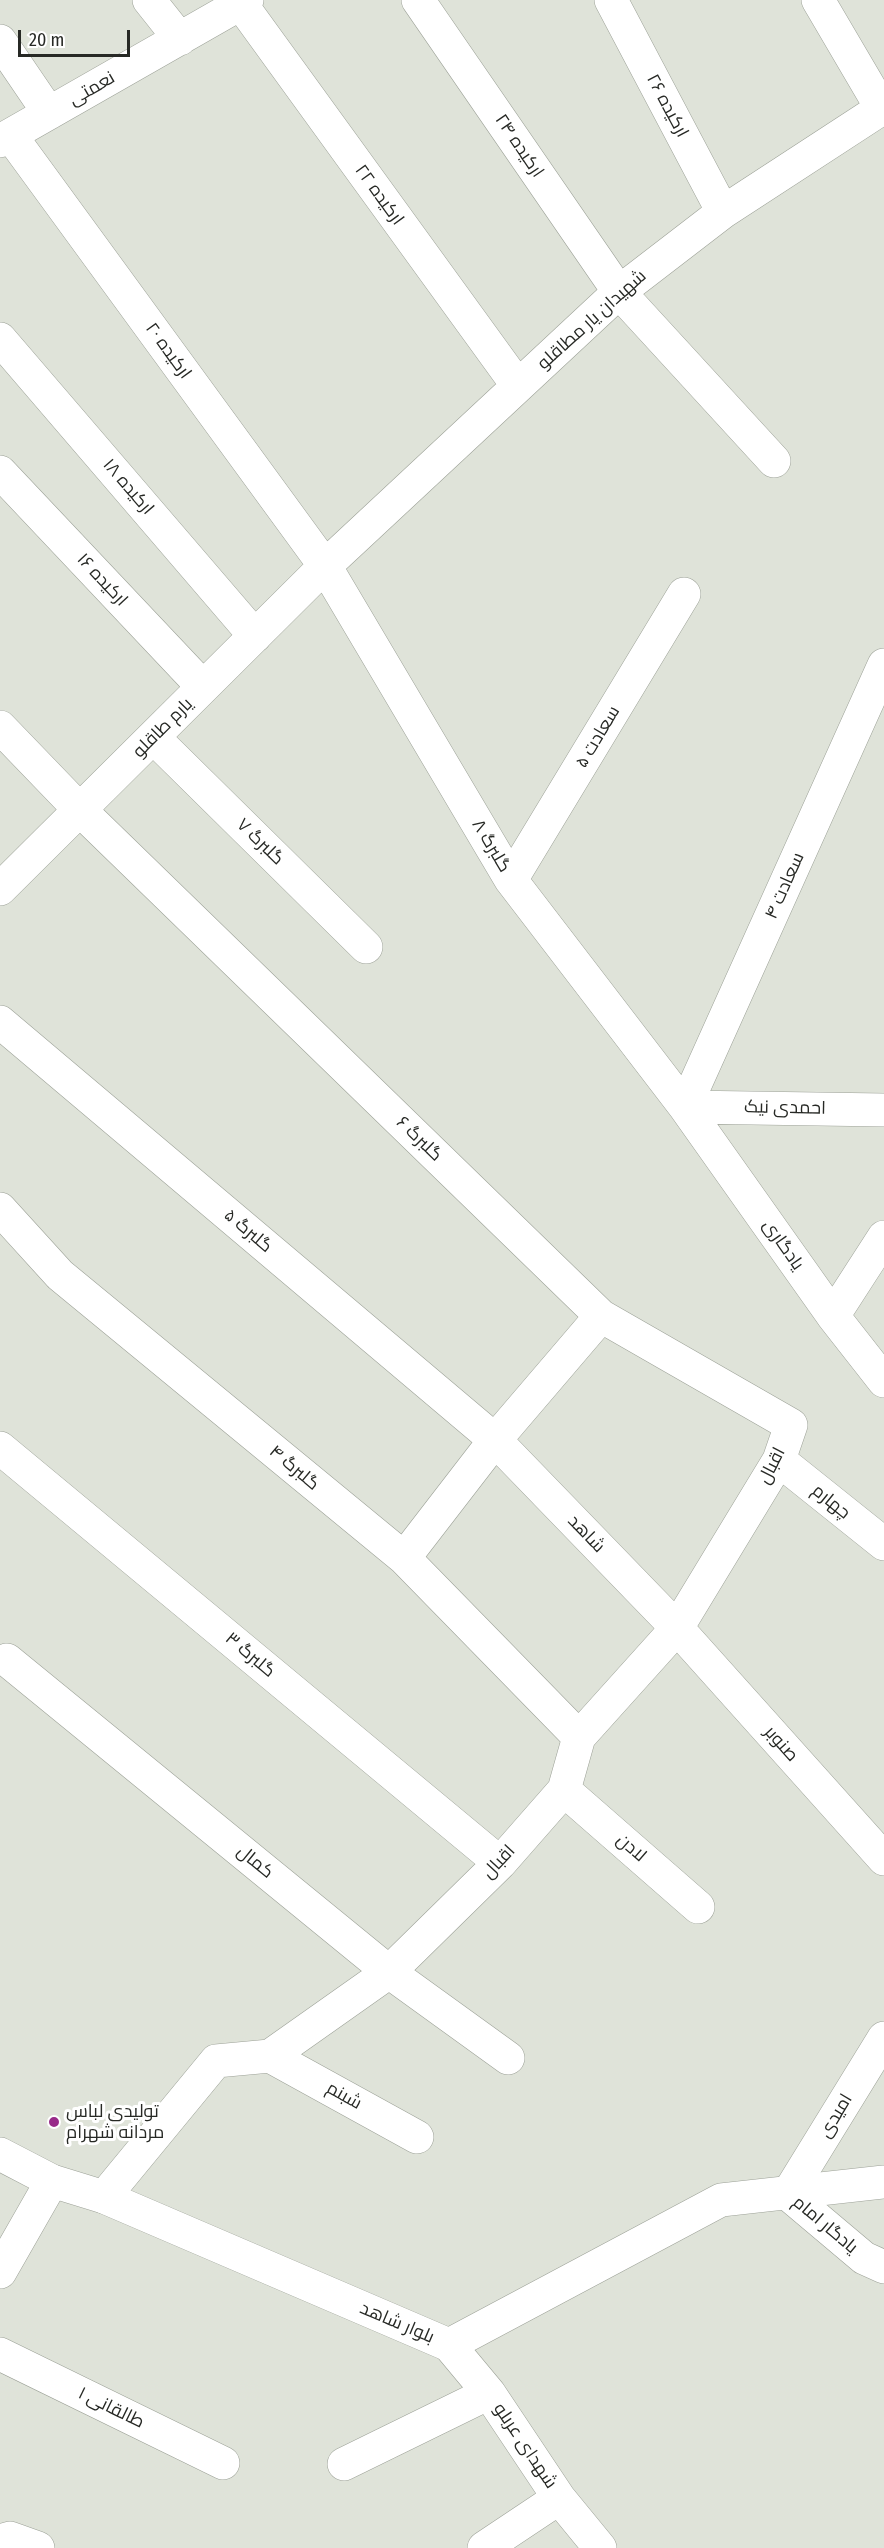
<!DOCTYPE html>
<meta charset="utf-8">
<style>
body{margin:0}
#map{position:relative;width:884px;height:2548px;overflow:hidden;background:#dfe3d9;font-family:"Fira Sans Condensed",sans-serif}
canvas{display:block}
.scale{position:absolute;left:18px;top:30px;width:112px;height:27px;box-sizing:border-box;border:3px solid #272925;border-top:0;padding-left:8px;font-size:18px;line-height:21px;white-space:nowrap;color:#272925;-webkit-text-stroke:4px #fff;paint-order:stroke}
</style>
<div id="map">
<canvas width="884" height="2548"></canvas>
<div class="scale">20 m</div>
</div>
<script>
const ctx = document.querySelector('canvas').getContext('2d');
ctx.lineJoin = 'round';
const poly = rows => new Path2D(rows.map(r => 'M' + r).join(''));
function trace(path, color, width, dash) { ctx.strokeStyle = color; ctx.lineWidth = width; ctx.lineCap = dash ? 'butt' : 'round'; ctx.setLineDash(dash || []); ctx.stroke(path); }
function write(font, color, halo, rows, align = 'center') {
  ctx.font = font + ' "Fira Sans Condensed",Cairo,sans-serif'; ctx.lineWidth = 6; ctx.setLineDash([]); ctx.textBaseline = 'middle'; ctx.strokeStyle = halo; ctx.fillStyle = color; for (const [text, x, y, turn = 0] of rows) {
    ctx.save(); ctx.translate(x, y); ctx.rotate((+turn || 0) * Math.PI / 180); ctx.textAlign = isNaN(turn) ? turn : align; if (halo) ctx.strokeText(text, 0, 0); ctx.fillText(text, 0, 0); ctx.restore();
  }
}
const minor = poly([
 [149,0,180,39],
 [418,0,619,292,774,461],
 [611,0,723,212],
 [818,0,882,109],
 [241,4,518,386],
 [0,41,49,113],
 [11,136,325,566,511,880,685,1107,833,1316,884,1381],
 [0,141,247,0],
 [0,339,255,636],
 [0,472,203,687],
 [0,727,80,810,601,1316,791,1425,779,1460,677,1628,579,1737,564,1790,500,1863,389,1972,270,2056,216,2061,104,2197],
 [153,737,366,947],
 [511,880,684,594],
 [0,889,325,566,619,292,723,212,884,107],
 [0,1022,495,1440,677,1628,884,1859],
 [685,1107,884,665],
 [685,1107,884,1110],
 [0,1209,60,1275,404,1558,579,1737],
 [833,1316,884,1237],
 [0,1448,500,1863],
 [779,1460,884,1544],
 [404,1558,495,1440,601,1316],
 [7,1660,389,1972,508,2058],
 [564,1790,698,1907],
 [270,2056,417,2137],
 [788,2194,884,2038],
 [0,2272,52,2181],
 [449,2345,489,2393,559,2498,600,2548],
 [0,2354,223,2463],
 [344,2464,489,2393],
 [0,2541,10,2538,38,2548],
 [484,2548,559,2498]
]);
const secondary = poly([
 [0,2154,52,2181,104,2197,449,2345,721,2200,884,2182],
 [788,2194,864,2258,884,2267]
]);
trace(minor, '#9ca197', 34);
trace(secondary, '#9ca197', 34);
trace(minor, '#fff', 33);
trace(secondary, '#fff', 33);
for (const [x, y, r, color] of [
 [54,2122,6,"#982a89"]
]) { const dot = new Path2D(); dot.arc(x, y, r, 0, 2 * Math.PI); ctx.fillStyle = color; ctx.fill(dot); trace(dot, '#fff', 2); }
write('18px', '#272925', '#fff', [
 ["نعمتی",92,89,-30],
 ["ارکیده ۲۶",667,106,62],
 ["ارکیده ۲۴",519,146,56],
 ["ارکیده ۲۲",379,195,54],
 ["شهیدان یار مطاقلو",592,320,-42],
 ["ارکیده ۲۰",168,351,54],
 ["ارکیده ۱۸",128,487,49],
 ["ارکیده ۱۶",102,580,47],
 ["یارم طاقلو",163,728,-45],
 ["سعادت ۵",598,737,-59],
 ["گلبرگ ۷",260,842,44],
 ["گلبرگ ۸",491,846,59],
 ["سعادت ۴",785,886,-66],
 ["احمدی نیک",785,1108,1],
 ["گلبرگ ۶",419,1139,44],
 ["گلبرگ ۵",248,1231,40],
 ["یادگاری",783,1245,55],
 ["اقبال",772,1466,-63],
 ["گلبرگ ۴",294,1468,40],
 ["چهارم",831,1502,39],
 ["شاهد",586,1534,46],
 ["گلبرگ ۳",250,1655,40],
 ["صنوبر",781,1744,48],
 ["لادن",631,1848,41],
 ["کمال",255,1862,39],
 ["اقبال",499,1862,-47],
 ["شبنم",344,2096,29],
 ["امیدی",836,2116,-59],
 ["یادگار امام",825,2225,40],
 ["بلوار شاهد",397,2323,23],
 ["طالقانی ۱",111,2408,26],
 ["شهدای عربلو",525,2446,56]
]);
write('18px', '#272925', '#fff', [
 ["تولیدی لباس",66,2112],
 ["مردانه شهرام",66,2133]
], 'left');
</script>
